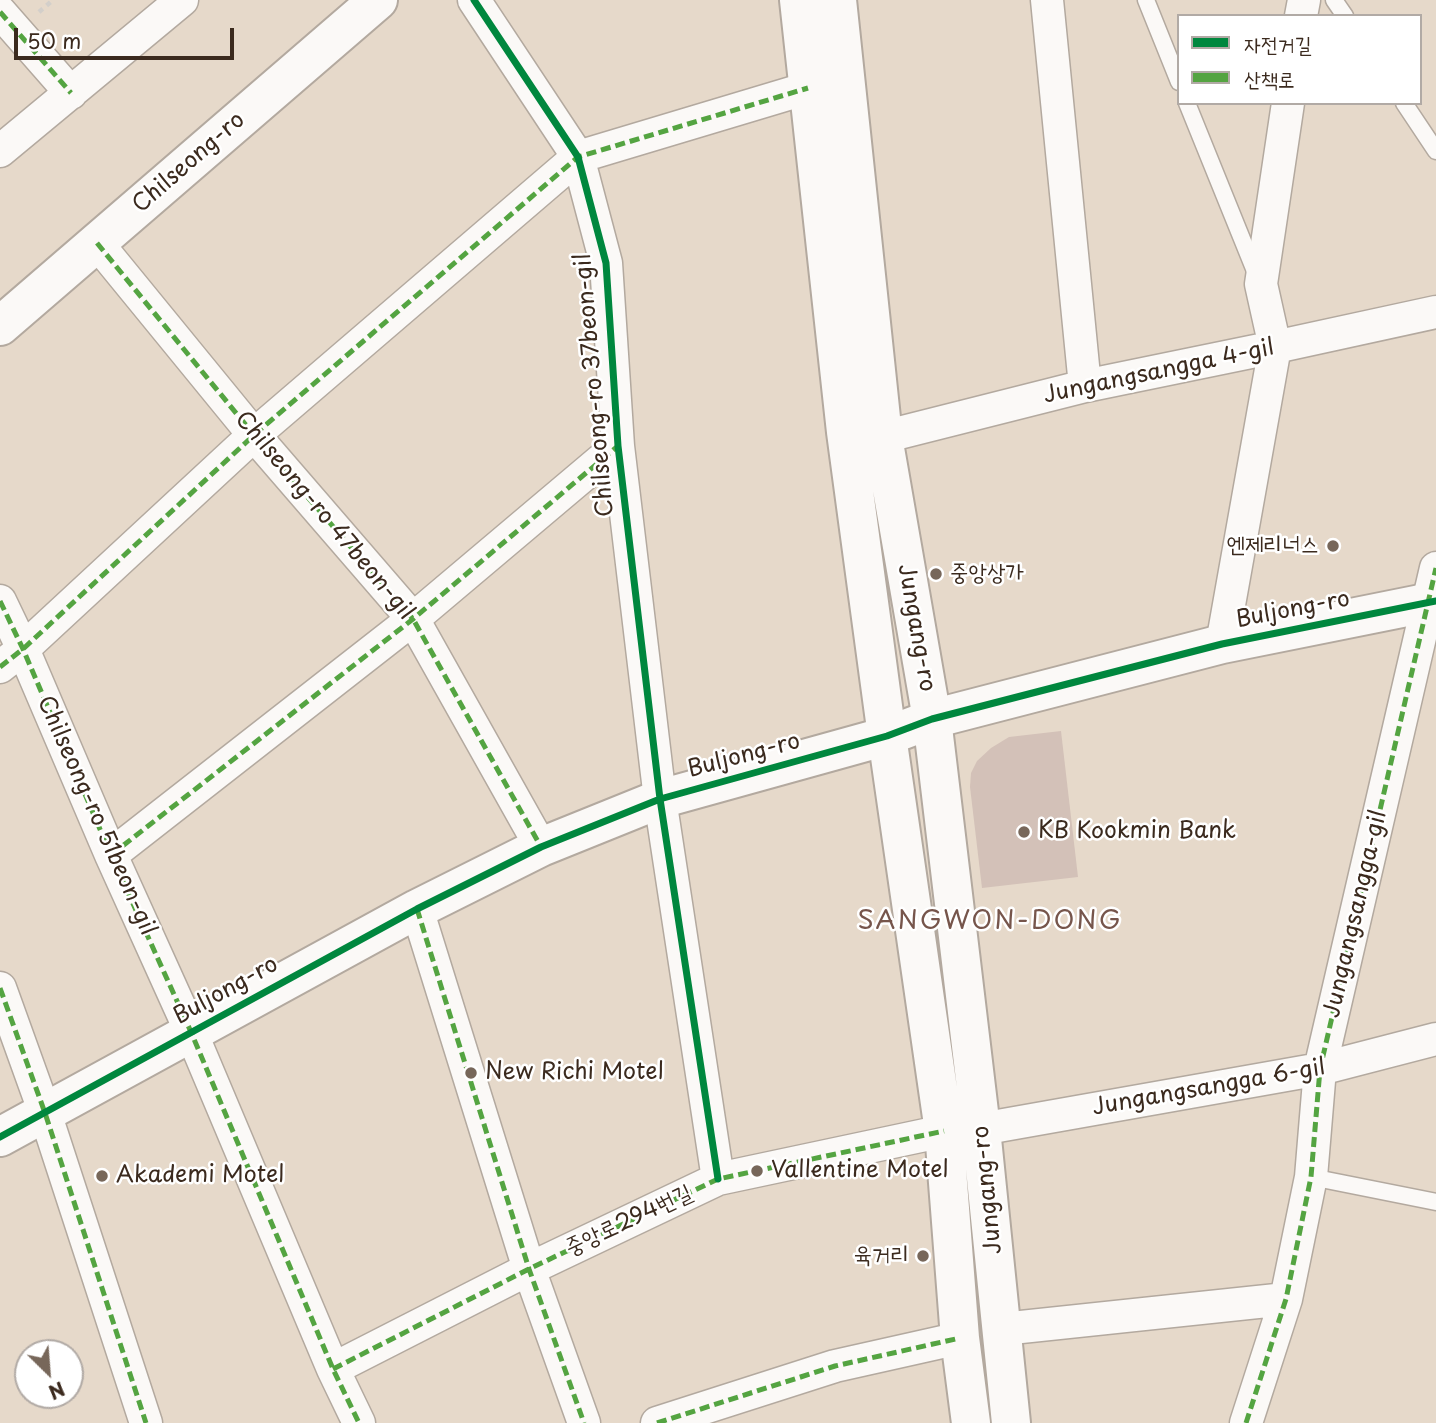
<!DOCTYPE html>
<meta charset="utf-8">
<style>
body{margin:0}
#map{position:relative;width:1436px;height:1423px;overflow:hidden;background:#e6d9ca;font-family:"Playpen Sans","Poor Story",sans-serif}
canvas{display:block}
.legend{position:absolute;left:1177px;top:14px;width:245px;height:91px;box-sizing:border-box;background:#fff;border:2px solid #b1aaa5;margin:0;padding:9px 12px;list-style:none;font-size:21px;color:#3b2a1e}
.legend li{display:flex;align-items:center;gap:14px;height:35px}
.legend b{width:35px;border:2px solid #b1aaa5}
.north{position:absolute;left:14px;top:1339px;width:70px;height:70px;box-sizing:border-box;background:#fff;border:2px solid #b1aaa5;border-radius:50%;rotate:155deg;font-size:19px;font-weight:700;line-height:28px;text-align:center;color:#3b2a1e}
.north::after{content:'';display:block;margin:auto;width:24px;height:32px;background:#77675a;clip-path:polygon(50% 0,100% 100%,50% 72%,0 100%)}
.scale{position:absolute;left:14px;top:28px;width:220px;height:32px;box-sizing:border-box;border:4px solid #3b2a1e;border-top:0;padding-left:9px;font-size:21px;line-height:24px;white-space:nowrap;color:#3b2a1e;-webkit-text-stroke:5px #fff;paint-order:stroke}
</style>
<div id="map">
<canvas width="1436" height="1423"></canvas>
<ul class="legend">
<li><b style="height:9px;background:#00873e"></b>자전거길</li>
<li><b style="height:9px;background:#54a441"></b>산책로</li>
</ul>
<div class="north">N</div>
<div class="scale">50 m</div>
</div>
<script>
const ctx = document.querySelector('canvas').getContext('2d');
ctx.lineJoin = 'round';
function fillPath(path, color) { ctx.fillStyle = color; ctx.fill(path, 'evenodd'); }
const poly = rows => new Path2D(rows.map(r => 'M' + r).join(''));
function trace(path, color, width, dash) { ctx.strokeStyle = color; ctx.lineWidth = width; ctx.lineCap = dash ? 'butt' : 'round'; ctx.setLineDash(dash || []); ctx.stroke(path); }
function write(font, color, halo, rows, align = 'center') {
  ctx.font = font + ' "Playpen Sans","Poor Story",sans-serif'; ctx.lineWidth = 5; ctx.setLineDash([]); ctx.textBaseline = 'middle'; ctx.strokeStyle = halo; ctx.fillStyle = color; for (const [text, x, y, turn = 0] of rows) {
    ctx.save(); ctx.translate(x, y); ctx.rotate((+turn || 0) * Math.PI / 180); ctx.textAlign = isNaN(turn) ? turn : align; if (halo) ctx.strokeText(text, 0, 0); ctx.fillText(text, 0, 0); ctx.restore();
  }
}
fillPath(poly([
 [1061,731,1078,877,982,888,970,787,971,773,977,761,991,748,1009,737]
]), '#d3c1b8');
const lane = poly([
 [1146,0,1179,82],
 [1334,0,1345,16],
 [1187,103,1257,276],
 [1404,103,1436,151],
 [1311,1177,1436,1202]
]);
const street = poly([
 [474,0,578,157,606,263,618,446,660,799,718,1179],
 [1047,0,1085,386],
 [0,12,71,93],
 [1301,16,1304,0],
 [0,151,182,0],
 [97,243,254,435,413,619,541,847],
 [883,437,1085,386,1275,347,1436,312],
 [0,601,23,649,111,855,191,1032,333,1369,359,1423],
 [1222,644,1275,347,1261,284,1288,103],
 [0,667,23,649,254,435,578,157,808,88],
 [111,855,413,619,618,446],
 [417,909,529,1269,584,1423],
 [0,988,45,1113,146,1423],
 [981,1129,1320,1069,1436,1039],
 [1002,1329,1286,1299],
 [333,1369,529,1269,718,1179,944,1131],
 [657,1423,835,1366,960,1338],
 [1246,1423,1286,1299,1311,1177,1320,1069,1436,568]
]);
const secondary = poly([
 [0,326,378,0],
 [0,1137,417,909,541,847,660,799,887,736,932,719,1222,644,1436,601]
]);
const primary = poly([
 [799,0,846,432,887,736,944,1131,960,1338,971,1423],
 [837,0,883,437,932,719,981,1129,1011,1423]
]);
trace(lane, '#b3a99f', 19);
trace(street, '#b3a99f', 35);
trace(secondary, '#b3a99f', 42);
trace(primary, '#b3a99f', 42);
trace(poly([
 [39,12,53,0]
]), '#d3cfca', 4.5, [5, 5]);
trace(lane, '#fbf9f7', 16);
trace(street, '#fbf9f7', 32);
trace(secondary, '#fbf9f7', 38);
trace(primary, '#fbf9f7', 38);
trace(poly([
 [0,12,71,93],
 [97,243,254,435,413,619,541,847],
 [0,601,23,649,111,855,191,1032,333,1369,359,1423],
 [0,667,23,649,254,435,578,157,808,88],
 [111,855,413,619,618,446],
 [417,909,529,1269,584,1423],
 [0,988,45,1113,146,1423],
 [333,1369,529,1269,718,1179,944,1131],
 [657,1423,835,1366,960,1338],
 [1246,1423,1286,1299,1311,1177,1320,1069,1436,568]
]), '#54a441', 5, [10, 5]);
trace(poly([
 [474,0,578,157,606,263,618,446,660,799,718,1179],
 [0,1137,417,909,541,847,660,799,887,736,932,719,1222,644,1436,601]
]), '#00873e', 7);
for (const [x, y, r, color] of [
 [1333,546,7,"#77675a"],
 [936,574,7,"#77675a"],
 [1024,832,7,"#77675a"],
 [471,1073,7,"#77675a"],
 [757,1171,7,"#77675a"],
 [102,1176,7,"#77675a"],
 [923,1256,7,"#77675a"]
]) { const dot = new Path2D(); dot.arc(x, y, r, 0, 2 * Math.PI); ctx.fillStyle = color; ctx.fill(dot); trace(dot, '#fff', 2.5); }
write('23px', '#3b2a1e', '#fff', [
 ["Chilseong-ro",189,163,-41],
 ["Jungangsangga 4-gil",1159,372,-12],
 ["Chilseong-ro 37beon-gil",595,385,-95],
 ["Chilseong-ro 47beon-gil",324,516,50],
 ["Buljong-ro",1293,610,-11],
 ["Jungang-ro",916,628,80],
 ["Buljong-ro",744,756,-15],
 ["Chilseong-ro 51beon-gil",96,816,66],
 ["Jungangsangga-gil",1356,914,-77],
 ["Buljong-ro",226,991,-29],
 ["Jungangsangga 6-gil",1209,1088,-10],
 ["Jungang-ro",988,1190,-96],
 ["중앙로294번길",629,1221,-25]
]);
write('23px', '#3b2a1e', '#fff', [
 ["엔제리너스",1319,546,"right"],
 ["중앙상가",950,574],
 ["KB Kookmin Bank",1038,832],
 ["New Richi Motel",485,1073],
 ["Vallentine Motel",771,1171],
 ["Akademi Motel",116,1176],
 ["육거리",909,1256,"right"]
], 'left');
ctx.letterSpacing = '2px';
write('26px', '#76554b', '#fff', [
 ["SANGWON-DONG",990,922]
]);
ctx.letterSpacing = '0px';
</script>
